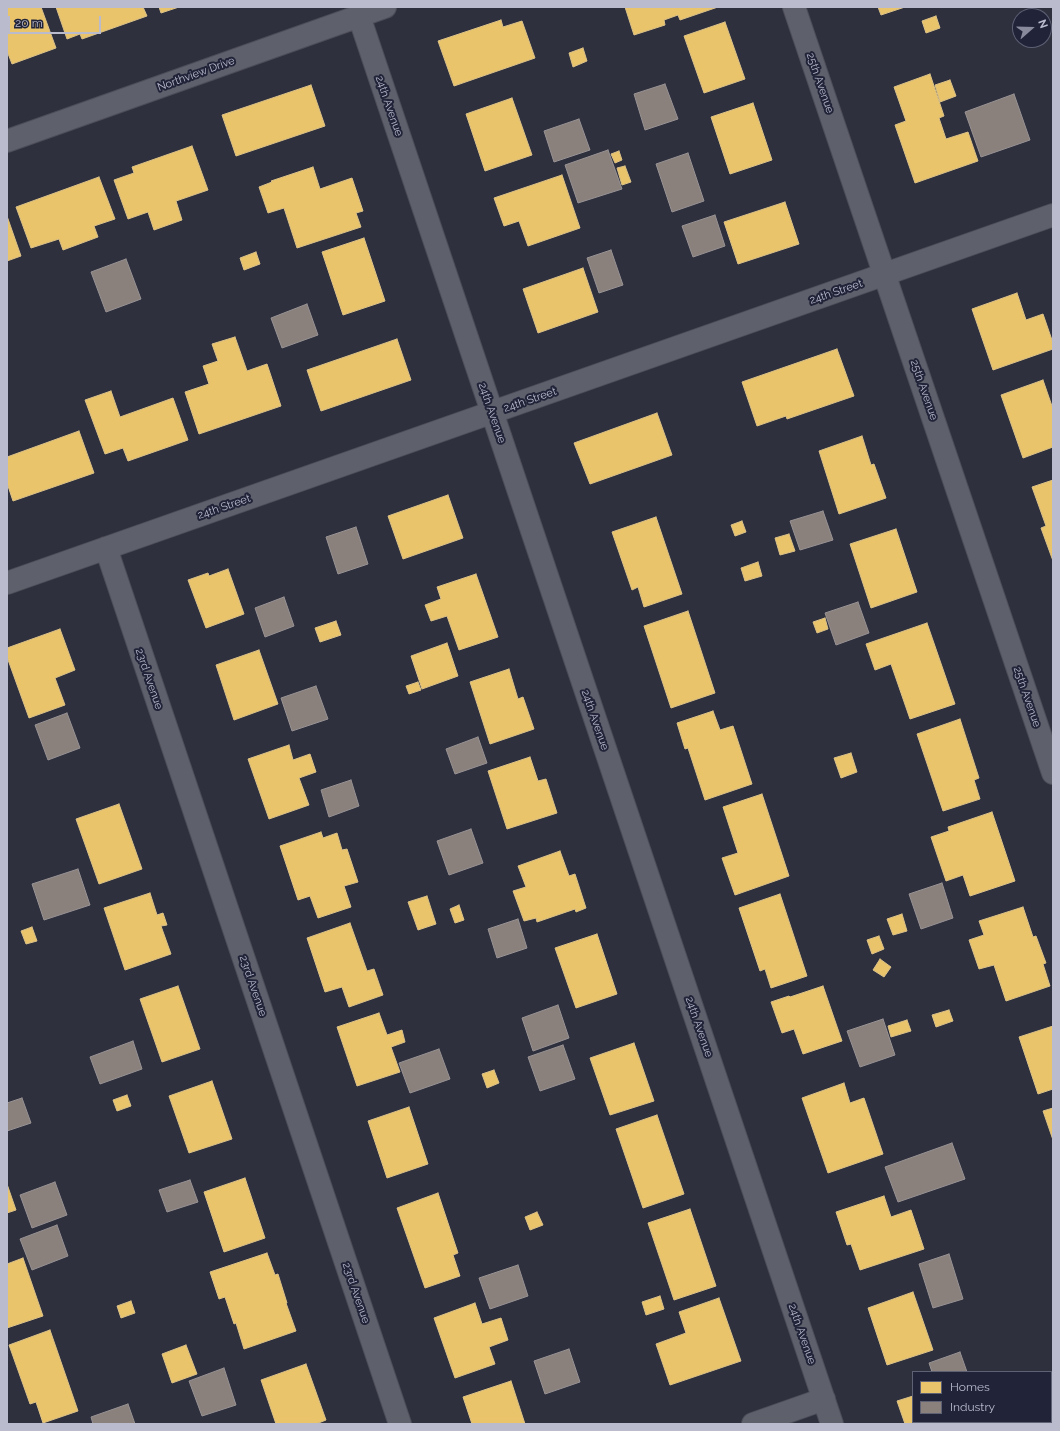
<!DOCTYPE html>
<style>
body{margin:0}
#map{position:relative;width:1060px;height:1431px;overflow:hidden;background:#2e303e;font-family:Raleway,sans-serif}
canvas{display:block}
.frame{position:absolute;inset:0;border:8px solid #babbcd;pointer-events:none}
.legend{position:absolute;left:912px;top:1371px;width:140px;height:52px;box-sizing:border-box;background:#212339;border:1px solid #5e6074;margin:0;padding:5px 7px;list-style:none;font-size:12px;color:#babbcd}
.legend li{display:flex;align-items:center;gap:8px;height:20px}
.legend b{width:20px;border:1px solid #5e6074}
.north{position:absolute;left:1012px;top:8px;width:40px;height:40px;box-sizing:border-box;background:#212339;border:1px solid #5e6074;border-radius:50%;rotate:70deg;font-size:11px;font-weight:700;line-height:16px;text-align:center;color:#babbcd}
.north::after{content:'';display:block;margin:auto;width:14px;height:18px;background:#898a9b;clip-path:polygon(50% 0,100% 100%,50% 72%,0 100%)}
.scale{position:absolute;left:8px;top:16px;width:93px;height:18px;box-sizing:border-box;border:2px solid #babbcd;border-top:0;padding-left:5px;font-size:12px;line-height:14px;white-space:nowrap;color:#babbcd;-webkit-text-stroke:3px #212339;paint-order:stroke}
</style>
<div id="map">
<canvas width="1060" height="1431"></canvas>
<div class="frame"></div>
<ul class="legend">
<li><b style="height:11px;background:#e9c46a"></b>Homes</li>
<li><b style="height:11px;background:#8a817c"></b>Industry</li>
</ul>
<div class="north">N</div>
<div class="scale">20 m</div>
</div>
<script>
const ctx = document.querySelector('canvas').getContext('2d');
ctx.lineJoin = 'round';
function fillPath(path, color) { ctx.fillStyle = color; ctx.fill(path, 'evenodd'); }
const poly = rows => new Path2D(rows.map(r => 'M' + r).join(''));
function trace(path, color, width, dash) { ctx.strokeStyle = color; ctx.lineWidth = width; ctx.lineCap = dash ? 'butt' : 'round'; ctx.setLineDash(dash || []); ctx.stroke(path); }
function write(font, color, halo, rows, align = 'center') {
  ctx.font = font + ' Raleway,sans-serif'; ctx.lineWidth = 4; ctx.setLineDash([]); ctx.textBaseline = 'middle'; ctx.strokeStyle = halo; ctx.fillStyle = color; for (const [text, x, y, turn = 0] of rows) {
    ctx.save(); ctx.translate(x, y); ctx.rotate((+turn || 0) * Math.PI / 180); ctx.textAlign = isNaN(turn) ? turn : align; if (halo) ctx.strokeText(text, 0, 0); ctx.fillText(text, 0, 0); ctx.restore();
  }
}
const homes = poly([
 [7,7,41,7,56,48,12,64,7,51,7,7],
 [56,7,143,7,147,16,82,39,80,34,67,39,56,7],
 [159,7,179,7,161,13,159,7],
 [625,7,718,7,680,20,678,15,664,20,665,25,634,35,625,7],
 [878,7,905,7,881,15,878,7],
 [936,16,940,28,926,33,922,21,936,16],
 [501,20,503,27,522,21,535,58,454,86,438,41,501,20],
 [725,22,745,79,704,93,684,36,725,22],
 [583,48,587,61,573,67,569,53,583,48],
 [930,74,944,116,939,118,946,139,968,132,978,161,915,183,895,125,906,121,894,87,930,74],
 [950,80,956,96,940,102,935,85,950,80],
 [311,85,325,126,236,156,222,115,311,85],
 [512,98,532,155,485,171,466,114,512,98],
 [753,103,772,160,730,174,711,117,753,103],
 [192,146,208,190,176,201,182,220,154,230,148,212,128,219,114,180,134,173,132,167,192,146],
 [619,151,622,160,615,163,611,154,619,151],
 [625,166,631,182,622,185,617,168,625,166],
 [313,167,320,189,352,178,363,211,356,213,361,227,297,248,284,208,268,213,259,187,272,182,271,181,313,167],
 [562,175,580,228,528,246,519,221,504,226,494,198,562,175],
 [99,177,115,219,94,226,98,237,63,250,59,239,31,248,16,207,99,177],
 [785,202,799,244,738,264,724,222,785,202],
 [7,216,21,256,7,261,7,216],
 [364,238,385,301,343,315,322,252,364,238],
 [256,252,260,264,244,270,240,258,256,252],
 [583,268,598,312,538,333,523,289,583,268],
 [1017,293,1026,320,1043,314,1053,343,1053,349,993,370,972,309,1017,293],
 [235,337,247,371,267,364,281,406,199,434,185,392,209,384,203,366,218,361,212,344,235,337],
 [397,339,411,380,321,411,307,370,397,339],
 [837,349,854,396,787,419,786,416,757,426,742,382,837,349],
 [1043,380,1053,409,1053,447,1023,458,1001,395,1043,380],
 [111,391,120,417,173,398,188,440,128,461,123,448,105,454,85,400,111,391],
 [657,413,672,455,590,484,574,443,657,413],
 [79,431,94,473,13,501,7,483,7,457,79,431],
 [862,436,871,465,874,464,886,498,839,514,819,451,862,436],
 [1053,480,1053,561,1041,528,1046,526,1032,487,1053,480],
 [448,495,463,538,403,559,388,516,448,495],
 [656,517,682,594,644,607,638,587,632,590,612,532,656,517],
 [742,521,746,532,735,536,731,525,742,521],
 [896,529,917,592,871,608,850,544,896,529],
 [789,534,795,551,780,555,775,538,789,534],
 [758,562,762,576,745,581,741,568,758,562],
 [228,569,244,614,206,628,188,580,208,573,209,576,228,569],
 [476,574,498,637,459,650,447,616,431,621,425,605,441,599,437,587,476,574],
 [688,611,715,693,671,708,644,626,688,611],
 [825,618,828,629,817,633,813,622,825,618],
 [336,621,341,635,320,642,315,628,336,621],
 [927,623,955,704,910,719,891,664,875,670,866,644,927,623],
 [60,629,75,670,55,678,65,705,29,718,7,657,7,648,60,629],
 [447,643,458,676,422,689,411,656,447,643],
 [259,650,278,704,234,720,216,665,259,650],
 [509,669,518,699,523,697,534,729,490,744,470,682,509,669],
 [418,682,421,690,409,694,406,686,418,682],
 [713,711,720,730,733,726,752,784,705,800,688,748,685,749,677,723,713,711],
 [960,719,979,778,974,780,980,799,943,811,917,734,960,719],
 [289,745,293,760,310,754,316,772,299,778,309,805,269,819,248,759,289,745],
 [851,753,857,772,841,778,834,758,851,753],
 [530,757,538,781,546,779,557,813,507,829,488,771,530,757],
 [762,794,789,876,735,895,722,858,738,853,723,807,762,794],
 [119,804,142,869,99,884,76,819,119,804],
 [992,812,1015,881,970,896,963,875,946,881,931,837,949,831,948,827,992,812],
 [321,832,323,838,337,833,342,850,347,849,358,882,344,886,351,907,318,918,310,896,298,900,280,846,321,832],
 [560,851,569,876,575,874,586,908,576,912,575,909,537,922,536,918,524,921,513,891,526,887,518,866,560,851],
 [150,893,157,915,163,913,167,925,161,926,171,954,125,970,104,908,150,893],
 [780,894,807,976,771,988,765,969,760,971,739,908,780,894],
 [427,896,436,924,418,930,408,902,427,896],
 [459,905,464,920,455,923,450,909,459,905],
 [1023,907,1033,937,1036,936,1046,963,1043,964,1050,986,1006,1001,994,965,979,969,969,940,984,935,979,921,1023,907],
 [902,914,907,931,893,935,887,919,902,914],
 [350,923,367,971,374,969,383,995,349,1007,342,987,325,992,307,938,350,923],
 [32,927,37,941,26,944,21,931,32,927],
 [597,934,617,994,576,1008,555,948,597,934],
 [879,936,884,949,872,954,867,940,879,936],
 [880,959,891,967,884,977,873,970,880,959],
 [178,986,200,1049,162,1062,140,999,178,986],
 [823,986,842,1041,803,1054,794,1029,782,1033,771,1002,789,996,790,997,823,986],
 [949,1010,953,1021,936,1027,932,1015,949,1010],
 [379,1013,387,1035,402,1030,405,1042,391,1047,400,1072,357,1086,337,1027,379,1013],
 [907,1020,911,1031,891,1037,888,1026,907,1020],
 [1053,1026,1053,1089,1038,1094,1019,1037,1053,1026],
 [634,1043,654,1101,610,1115,590,1058,634,1043],
 [494,1070,499,1083,487,1088,482,1074,494,1070],
 [212,1081,232,1139,189,1153,169,1096,212,1081],
 [844,1083,850,1103,864,1098,883,1154,828,1173,802,1098,844,1083],
 [127,1095,131,1106,117,1111,113,1100,127,1095],
 [409,1107,428,1164,387,1178,368,1121,409,1107],
 [1053,1108,1053,1140,1043,1111,1053,1108],
 [657,1115,684,1194,643,1208,616,1129,657,1115],
 [245,1178,265,1238,224,1252,204,1192,245,1178],
 [7,1184,16,1210,7,1213,7,1184],
 [438,1193,458,1253,453,1255,460,1276,425,1288,397,1208,438,1193],
 [884,1196,891,1217,911,1210,924,1249,860,1270,851,1244,847,1245,836,1212,884,1196],
 [690,1209,716,1286,674,1300,648,1223,690,1209],
 [537,1212,543,1225,530,1230,525,1217,537,1212],
 [267,1253,275,1275,278,1274,287,1303,286,1303,296,1331,244,1349,236,1323,234,1324,225,1297,219,1299,210,1272,267,1253],
 [23,1258,43,1316,7,1328,7,1264,23,1258],
 [913,1292,933,1350,887,1365,868,1308,913,1292],
 [660,1296,664,1309,646,1315,642,1302,660,1296],
 [719,1298,741,1361,670,1385,656,1344,686,1333,679,1312,719,1298],
 [131,1301,135,1313,121,1318,117,1306,131,1301],
 [475,1303,482,1324,501,1318,508,1340,489,1347,495,1364,455,1378,434,1318,475,1303],
 [50,1330,78,1411,43,1423,36,1402,30,1404,9,1345,50,1330],
 [186,1345,197,1374,172,1383,162,1354,186,1345],
 [306,1364,326,1420,316,1424,276,1424,261,1380,306,1364],
 [511,1381,525,1424,472,1424,463,1397,511,1381],
 [913,1396,913,1422,947,1422,948,1424,905,1424,897,1401,913,1396]
]);
fillPath(homes, '#e9c46a');
trace(homes, '#dbc188', 1);
const industry = poly([
 [665,84,678,119,645,130,634,94,665,84],
 [1014,94,1030,140,981,157,965,112,1014,94],
 [579,119,590,150,554,162,544,131,579,119],
 [608,150,622,189,578,203,565,165,608,150],
 [688,153,704,201,672,212,656,164,688,153],
 [715,215,725,246,693,257,682,226,715,215],
 [611,250,623,285,599,293,587,258,611,250],
 [126,259,141,299,106,312,91,272,126,259],
 [307,304,318,335,282,348,271,318,307,304],
 [823,511,833,540,800,550,790,521,823,511],
 [356,527,368,564,338,574,326,537,356,527],
 [284,597,294,626,265,637,255,608,284,597],
 [858,602,869,633,836,645,825,613,858,602],
 [316,686,328,719,292,731,281,698,316,686],
 [67,713,80,748,48,760,35,725,67,713],
 [478,737,487,763,455,774,446,749,478,737],
 [351,780,359,806,329,817,321,790,351,780],
 [471,829,483,863,449,875,437,841,471,829],
 [78,869,90,905,44,920,32,884,78,869],
 [942,883,953,918,921,929,909,894,942,883],
 [518,919,527,948,497,958,488,929,518,919],
 [558,1005,569,1038,533,1051,522,1018,558,1005],
 [883,1019,895,1055,860,1067,847,1031,883,1019],
 [133,1041,142,1069,100,1084,90,1057,133,1041],
 [563,1045,575,1079,540,1091,528,1057,563,1045],
 [439,1049,450,1079,410,1093,399,1063,439,1049],
 [22,1098,31,1123,7,1131,7,1103,22,1098],
 [952,1143,965,1179,898,1202,885,1167,952,1143],
 [190,1180,198,1202,167,1212,159,1190,190,1180],
 [55,1182,67,1215,32,1228,20,1195,55,1182],
 [57,1225,68,1256,32,1270,20,1239,57,1225],
 [949,1254,963,1299,933,1308,919,1264,949,1254],
 [518,1265,528,1296,490,1309,479,1278,518,1265],
 [569,1349,580,1382,545,1394,534,1361,569,1349],
 [960,1352,967,1372,932,1372,929,1363,960,1352],
 [224,1368,236,1405,202,1416,189,1381,224,1368],
 [128,1404,135,1424,93,1424,91,1417,128,1404]
]);
fillPath(industry, '#8a817c');
trace(industry, '#989294', 1);
const minor = poly([
 [794,7,1053,773],
 [359,16,832,1424],
 [7,141,385,7],
 [106,548,400,1424],
 [7,583,1053,215],
 [753,1424,824,1399]
]);
trace(minor, '#4c4d58', 24);
trace(minor, '#5e606b', 22);
write('11px', '#babbcd', '#212339', [
 ["Northview Drive",196,74,-20],
 ["25th Avenue",820,83,71],
 ["24th Avenue",389,106,71],
 ["24th Street",836,292,-19],
 ["25th Avenue",924,390,71],
 ["24th Street",530,400,-19],
 ["24th Avenue",492,413,71],
 ["24th Street",224,507,-19],
 ["23rd Avenue",149,679,71],
 ["25th Avenue",1027,697,71],
 ["24th Avenue",595,720,71],
 ["23rd Avenue",253,986,71],
 ["24th Avenue",699,1027,71],
 ["23rd Avenue",356,1293,71],
 ["24th Avenue",802,1334,71]
]);
</script>
